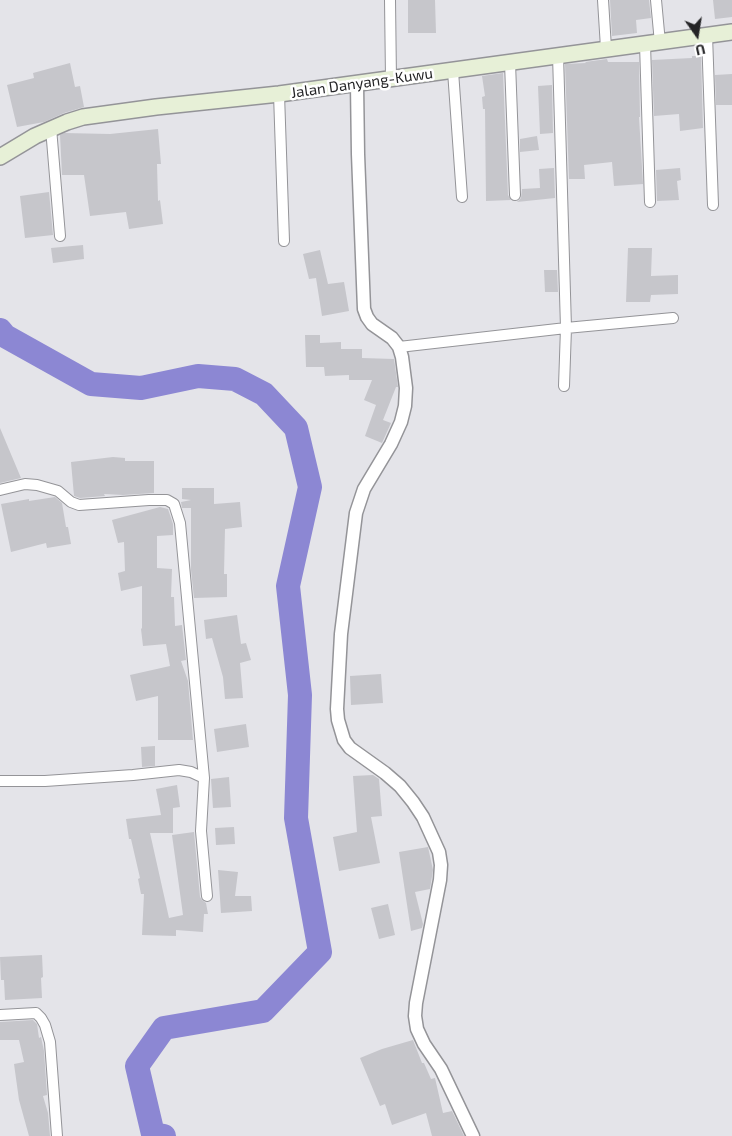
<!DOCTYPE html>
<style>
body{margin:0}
#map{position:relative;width:732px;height:1136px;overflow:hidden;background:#e4e4e9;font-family:"Exo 2",sans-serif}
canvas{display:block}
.north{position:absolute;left:672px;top:10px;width:50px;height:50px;-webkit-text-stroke:4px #fff;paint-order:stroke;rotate:167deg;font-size:14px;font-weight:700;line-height:20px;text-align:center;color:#242426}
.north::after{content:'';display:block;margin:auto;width:18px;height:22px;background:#242426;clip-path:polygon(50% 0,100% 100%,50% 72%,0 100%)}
</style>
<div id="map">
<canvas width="732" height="1136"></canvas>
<div class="north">U</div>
</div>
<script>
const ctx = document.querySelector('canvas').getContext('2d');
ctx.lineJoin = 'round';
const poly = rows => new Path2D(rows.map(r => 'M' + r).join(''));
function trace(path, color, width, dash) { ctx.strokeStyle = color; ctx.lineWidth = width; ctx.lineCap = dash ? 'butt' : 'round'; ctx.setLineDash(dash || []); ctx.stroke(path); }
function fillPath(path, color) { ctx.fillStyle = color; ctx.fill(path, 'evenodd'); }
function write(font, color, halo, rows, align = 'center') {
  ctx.font = font + ' "Exo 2",sans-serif'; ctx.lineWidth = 5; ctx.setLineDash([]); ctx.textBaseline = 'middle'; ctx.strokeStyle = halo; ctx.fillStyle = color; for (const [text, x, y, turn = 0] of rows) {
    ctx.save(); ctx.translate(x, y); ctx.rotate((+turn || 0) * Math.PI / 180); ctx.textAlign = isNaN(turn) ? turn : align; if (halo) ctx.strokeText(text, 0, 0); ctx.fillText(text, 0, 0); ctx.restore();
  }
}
trace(poly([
 [0,330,5,336,91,384,141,388,198,376,235,379,264,394,296,428,310,487,288,586,300,695,296,818,320,952,263,1011,164,1028,137,1066,153,1134,164,1136]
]), '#8c87d3', 24);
fillPath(poly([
 [408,0,435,0,436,33,408,33],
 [610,0,649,0,651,18,636,20,637,33,612,36],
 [713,0,732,0,732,17,715,19],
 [692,56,701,56,703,128,680,131,679,114,654,116,652,60,692,58],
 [607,59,608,62,639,62,640,117,639,117,643,184,614,186,612,162,584,165,585,179,569,179,565,64,586,63,585,62],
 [70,63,75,87,80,86,84,107,64,113,44,122,17,127,7,85,34,78,33,73],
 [503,73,508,195,511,200,486,201,485,109,483,109,482,97,485,96,482,76],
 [732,74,732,105,716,105,715,75],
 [552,85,553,133,540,134,538,86],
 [158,129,161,164,157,164,158,201,160,200,163,224,129,229,126,212,90,216,84,175,62,175,60,135,64,133,110,134],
 [537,136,539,150,520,152,520,139],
 [554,168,555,198,517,202,521,198,522,189,540,188,539,169],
 [680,168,681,180,677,181,679,200,657,201,656,170],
 [49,192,53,235,25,238,20,196],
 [83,245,84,259,53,263,51,248],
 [628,248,652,248,651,276,678,275,678,294,651,295,650,302,626,302],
 [320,250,328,284,344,282,349,311,322,316,316,278,309,279,303,254],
 [544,270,557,270,558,292,545,292],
 [305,335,320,335,320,343,341,342,341,349,362,349,362,358,394,359,398,387,396,387,383,420,391,423,382,443,365,436,376,405,364,400,372,380,349,380,349,375,325,376,324,367,306,367],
 [0,428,21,478,0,483],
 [113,457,125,458,125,461,154,461,154,493,123,495,104,494,105,496,80,498,74,496,71,462],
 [182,488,214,488,214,504,240,502,242,527,225,529,224,574,227,574,227,597,194,598,191,570,191,508,182,508,181,502,191,500,182,499],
 [55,497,62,503,66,527,68,527,71,544,47,548,46,543,11,552,1,504,29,499,29,501],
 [160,507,168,509,173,524,173,535,157,536,157,568,172,569,171,597,174,597,175,626,182,625,186,660,181,661,188,681,193,740,158,740,158,696,136,701,130,675,170,666,166,644,143,646,141,629,142,628,142,586,121,591,118,573,125,571,124,542,118,543,112,520],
 [237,615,241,644,246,643,251,660,240,663,243,698,225,699,223,677,212,638,206,639,204,620],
 [381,674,383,703,351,705,350,676],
 [246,724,249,747,217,752,214,729],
 [155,746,155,766,142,767,141,747],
 [373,775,379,779,382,816,371,817,380,863,339,871,333,837,357,832,353,776],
 [229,777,231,807,213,808,211,779],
 [177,785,180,807,173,808,173,833,150,833,169,918,183,915,172,835,194,832,200,897,202,900,206,903,208,914,204,914,203,932,176,930,176,936,142,935,144,894,141,894,138,879,140,878,131,839,129,839,126,819,161,815,156,789],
 [234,827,235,844,216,845,215,828],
 [428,847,433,870,430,889,415,892,423,924,422,928,411,931,399,852],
 [218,870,238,872,235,896,251,896,252,911,221,913],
 [388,904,395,935,379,939,371,908],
 [42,955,43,977,41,978,42,998,5,1000,4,980,1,980,0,957],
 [33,1020,37,1024,39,1038,41,1037,44,1051,47,1095,43,1096,48,1113,50,1136,29,1136,19,1100,14,1064,24,1062,19,1040,0,1040,0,1022],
 [413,1040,422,1063,424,1063,431,1079,435,1078,443,1113,452,1111,464,1136,432,1136,426,1113,392,1125,385,1104,380,1106,360,1058,382,1049]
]), '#c6c6cb');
const minor = poly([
 [390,0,391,79],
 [603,0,606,48],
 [656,0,660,43],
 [707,35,713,205],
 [645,44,650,202],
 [558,55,566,328,564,386],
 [510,63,515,195],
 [453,71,462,197],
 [279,94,284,241],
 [51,128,60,236],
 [399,347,566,328,673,318],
 [0,490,25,484,37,485,58,491,71,502,79,505,149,500,167,500,174,504,180,523,204,778],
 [0,781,45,781,133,775,179,770,191,772,204,778,201,831,207,896],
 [0,1015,36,1013,41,1018,45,1025,50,1042,57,1136]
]);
const tertiary = poly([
 [357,84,358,154,364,309,367,317,372,324,392,338,399,347,402,357,406,388,405,406,401,422,391,444,364,489,356,513,341,634,337,709,338,720,344,740,350,748,385,773,400,786,413,802,423,817,439,852,441,865,440,880,416,1003,415,1016,417,1029,424,1044,441,1069,473,1136]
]);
const secondary = poly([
 [0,157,35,136,67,122,83,117,156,107,279,94,732,32]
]);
trace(minor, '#949498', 12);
trace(tertiary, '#949498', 15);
trace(secondary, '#949498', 18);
trace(minor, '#fff', 10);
trace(tertiary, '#fff', 12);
trace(secondary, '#e7f0d7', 15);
write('15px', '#242426', '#fff', [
 ["Jalan Danyang-Kuwu",362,83,-8]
]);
</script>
